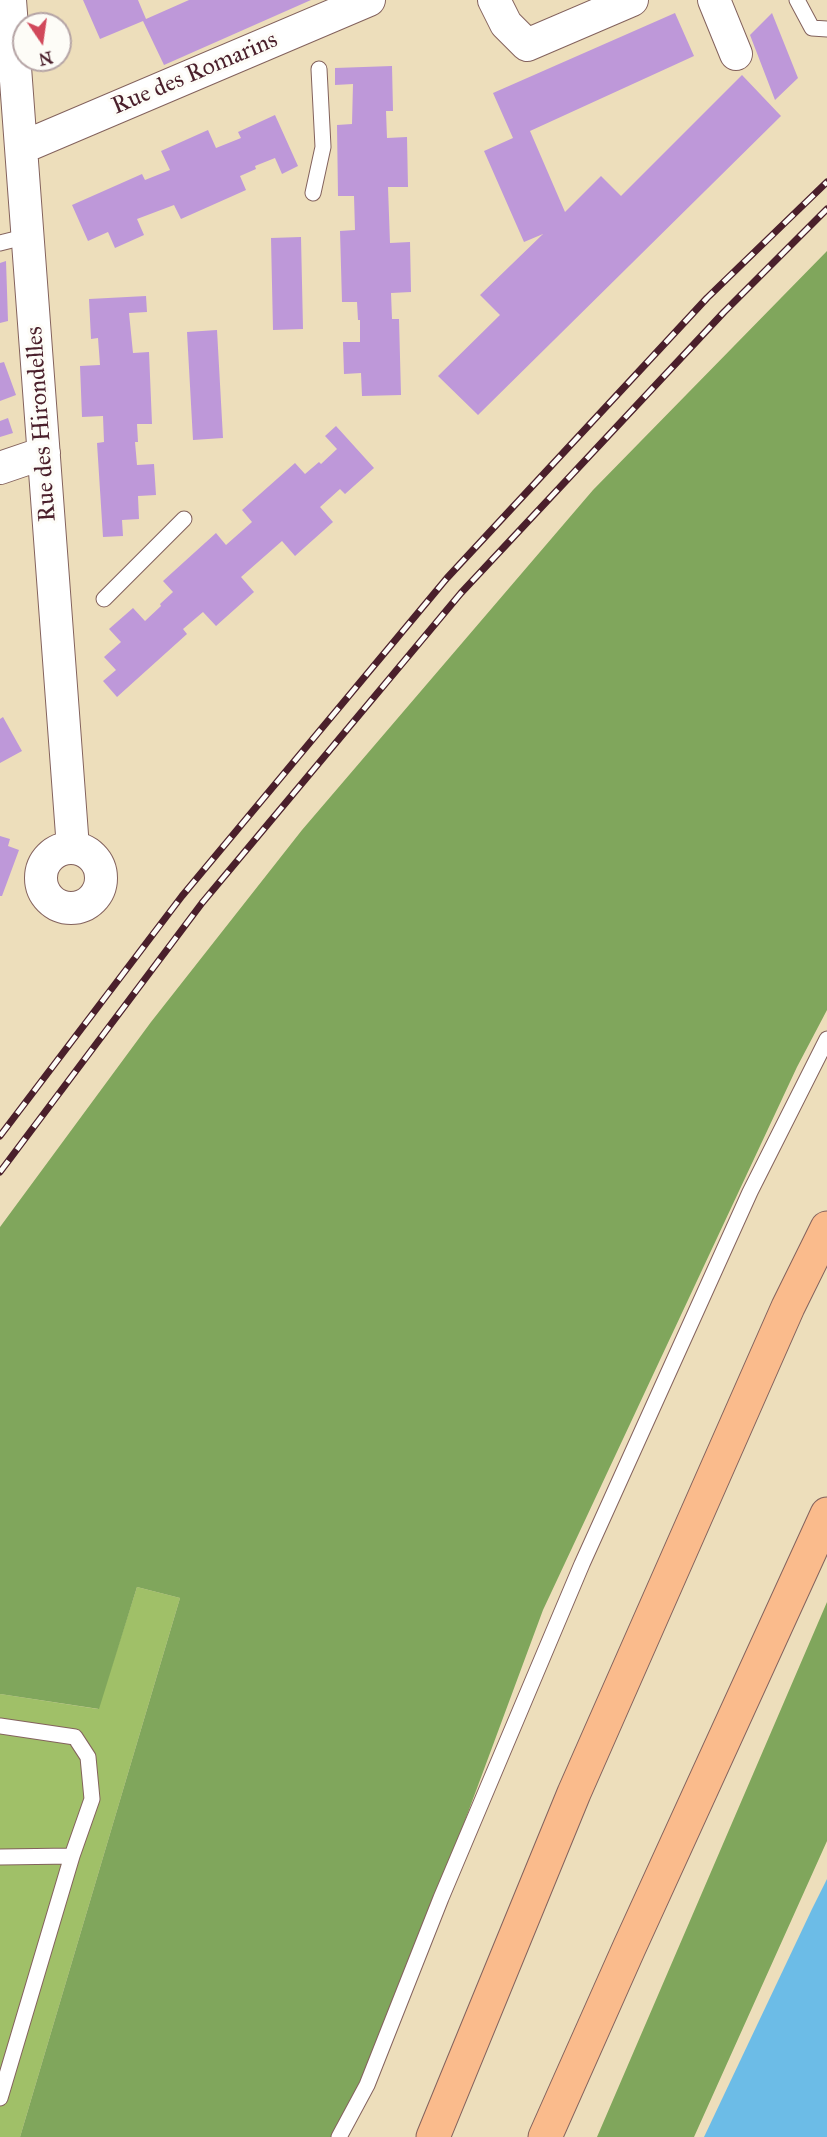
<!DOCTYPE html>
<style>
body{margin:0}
#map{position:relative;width:827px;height:2137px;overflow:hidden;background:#eddebb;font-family:"IM FELL Great Primer",serif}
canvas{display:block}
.north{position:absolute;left:12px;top:12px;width:60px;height:60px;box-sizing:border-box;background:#fdfcf7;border:2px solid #b5a4a5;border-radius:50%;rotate:167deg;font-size:16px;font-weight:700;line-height:24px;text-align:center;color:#4a1f2b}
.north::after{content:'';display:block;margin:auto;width:21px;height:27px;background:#d1495b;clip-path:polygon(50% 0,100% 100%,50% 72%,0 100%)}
</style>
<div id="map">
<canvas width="827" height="2137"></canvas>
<div class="north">N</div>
</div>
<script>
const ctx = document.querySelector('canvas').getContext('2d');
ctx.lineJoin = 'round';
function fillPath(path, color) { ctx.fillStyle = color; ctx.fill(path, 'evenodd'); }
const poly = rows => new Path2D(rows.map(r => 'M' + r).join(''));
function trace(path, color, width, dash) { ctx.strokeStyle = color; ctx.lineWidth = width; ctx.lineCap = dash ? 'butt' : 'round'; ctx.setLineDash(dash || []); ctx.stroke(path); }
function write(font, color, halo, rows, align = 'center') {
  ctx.font = font + ' "IM FELL Great Primer",serif'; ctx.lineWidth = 6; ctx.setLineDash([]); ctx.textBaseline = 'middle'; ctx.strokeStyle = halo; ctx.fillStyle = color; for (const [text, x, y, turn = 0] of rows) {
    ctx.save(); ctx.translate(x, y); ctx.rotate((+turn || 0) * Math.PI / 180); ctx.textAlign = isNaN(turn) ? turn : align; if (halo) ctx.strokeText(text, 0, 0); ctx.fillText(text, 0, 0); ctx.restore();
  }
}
fillPath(poly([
 [137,1587,180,1598,20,2137,0,2137,0,1694,98,1709]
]), '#a0c068');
fillPath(poly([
 [827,251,827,1010,797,1067,543,1610,367,2085,339,2137,20,2137,180,1598,137,1587,99,1709,0,1694,0,1227,151,1022,302,830,593,490],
 [827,1602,827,1841,694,2137,597,2137]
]), '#80a65c');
fillPath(poly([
 [827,1879,827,2137,704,2137,812,1909]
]), '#6cbce7');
fillPath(poly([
 [83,0,138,0,146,19,189,0,311,0,164,65,143,21,100,39],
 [675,13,694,56,530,131,565,212,601,176,621,196,742,75,781,116,478,415,438,376,500,315,480,295,543,234,524,242,484,151,513,138,493,93],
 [772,13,798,78,775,100,750,35],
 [392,66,393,111,386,111,387,138,407,137,408,187,388,187,390,243,410,242,411,292,391,293,392,319,399,319,401,395,362,396,361,373,344,374,343,342,360,342,360,320,358,320,357,302,342,302,340,231,355,230,354,196,338,196,337,125,352,124,353,84,335,85,335,68],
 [275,115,298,166,282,174,275,158,255,166,256,169,240,176,246,190,181,219,174,205,137,219,144,235,115,248,108,232,88,241,72,205,142,174,145,180,170,170,161,151,208,130,216,148,241,138,238,132],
 [301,237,303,329,273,330,271,238],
 [6,261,8,321,0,323,0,263],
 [146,296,147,312,129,313,133,353,149,352,152,424,137,424,138,442,135,442,137,465,154,464,156,495,138,496,139,519,122,520,123,536,103,537,97,443,104,442,103,416,82,417,80,366,100,365,98,338,91,339,89,299],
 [217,330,223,438,193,440,187,332],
 [4,362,16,395,0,401,0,363],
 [8,418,13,433,0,437,0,421],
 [336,426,374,468,345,494,340,489,320,507,333,522,295,556,282,541,241,577,254,592,216,626,203,612,183,629,187,634,117,697,103,681,116,670,104,657,121,642,109,629,133,608,145,621,161,606,160,604,173,592,163,581,216,533,226,545,252,522,242,510,295,463,305,474,319,462,321,464,337,449,325,436],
 [3,717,22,751,0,763,0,719],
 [0,836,10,839,8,846,19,850,2,896,0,896]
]), '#be98d9');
const lane = poly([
 [797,0,812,28,827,29],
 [313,193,323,147,319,69],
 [0,243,28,236],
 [104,599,184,519],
 [0,1726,75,1737,88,1757,92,1799,72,1856,0,2098],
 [0,1857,72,1856],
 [339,2137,367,2085,441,1898,582,1564,750,1192,827,1039]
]);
const street = poly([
 [10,0,73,848],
 [494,0,506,24,527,45,632,0],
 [714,0,736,54],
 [21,148,369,0],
 [0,468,44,453],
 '41 878a30 30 0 1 1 60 0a30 30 0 1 1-60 0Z'
]);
const highway = poly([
 [433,2137,574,1793,788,1307,827,1228],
 [545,2137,629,1948,827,1514]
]);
trace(lane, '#83625d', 17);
trace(street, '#83625d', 34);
trace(highway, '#83625d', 35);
trace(lane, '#fff', 15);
trace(street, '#fff', 32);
trace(highway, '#fabb8c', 33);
const rail = poly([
 [0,1136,182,896,447,578,707,298,827,182],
 [0,1172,202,903,461,593,724,312,827,209]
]);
trace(rail, '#4a1f2b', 7);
trace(rail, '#fdfcf7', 4.5, [14]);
write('24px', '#4a1f2b', '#fdfcf7', [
 ["Rue des Romarins",195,74,-23],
 ["Rue des Hirondelles",42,424,-94]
]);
</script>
